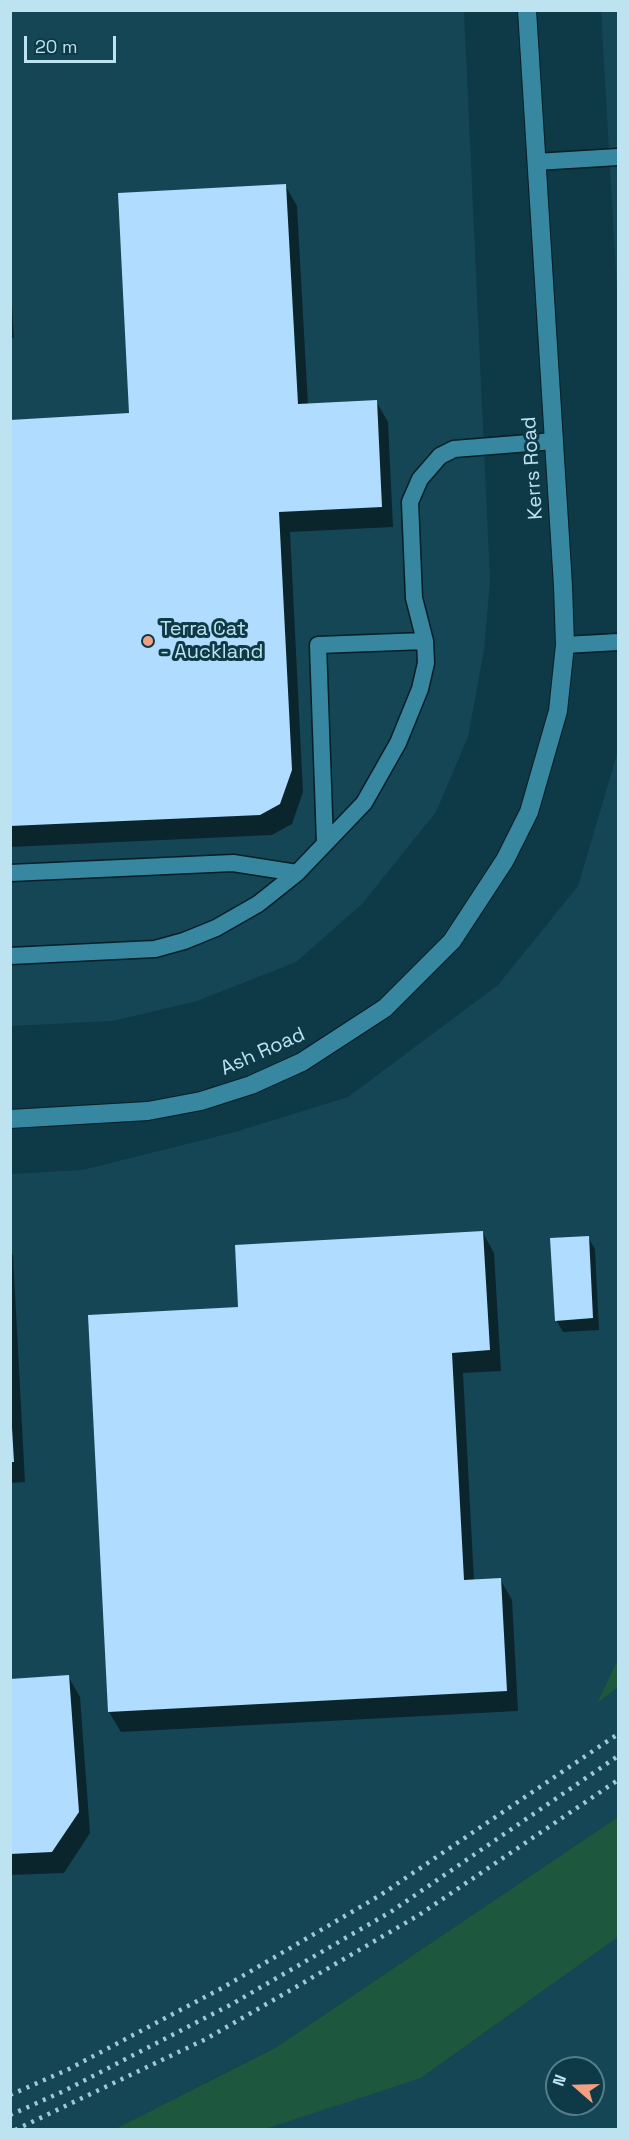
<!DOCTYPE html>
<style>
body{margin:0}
#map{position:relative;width:629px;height:2140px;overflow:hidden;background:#0e3946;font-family:"Space Grotesk",sans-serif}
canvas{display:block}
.frame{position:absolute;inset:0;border:12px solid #bee3f0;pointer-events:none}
.north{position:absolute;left:545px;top:2056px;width:60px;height:60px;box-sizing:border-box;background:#0e3946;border:2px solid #547d8a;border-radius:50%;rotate:290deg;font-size:16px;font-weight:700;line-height:24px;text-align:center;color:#bee3f0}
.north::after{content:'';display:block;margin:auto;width:21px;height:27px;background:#f2a081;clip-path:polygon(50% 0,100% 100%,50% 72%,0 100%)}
.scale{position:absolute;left:24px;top:36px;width:92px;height:27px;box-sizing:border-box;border:3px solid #bee3f0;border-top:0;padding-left:8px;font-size:18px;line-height:21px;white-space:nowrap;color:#bee3f0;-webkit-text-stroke:4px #0e3946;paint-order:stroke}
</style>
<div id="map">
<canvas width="629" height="2140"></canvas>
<div class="frame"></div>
<div class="north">N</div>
<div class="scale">20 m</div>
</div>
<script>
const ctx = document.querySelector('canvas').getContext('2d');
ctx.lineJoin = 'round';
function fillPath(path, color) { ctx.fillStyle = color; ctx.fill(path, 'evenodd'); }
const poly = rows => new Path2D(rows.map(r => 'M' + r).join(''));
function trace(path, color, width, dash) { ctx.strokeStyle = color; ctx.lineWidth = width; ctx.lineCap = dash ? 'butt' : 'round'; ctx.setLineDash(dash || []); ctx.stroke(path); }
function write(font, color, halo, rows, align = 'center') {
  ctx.font = font + ' "Space Grotesk",sans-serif'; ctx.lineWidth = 6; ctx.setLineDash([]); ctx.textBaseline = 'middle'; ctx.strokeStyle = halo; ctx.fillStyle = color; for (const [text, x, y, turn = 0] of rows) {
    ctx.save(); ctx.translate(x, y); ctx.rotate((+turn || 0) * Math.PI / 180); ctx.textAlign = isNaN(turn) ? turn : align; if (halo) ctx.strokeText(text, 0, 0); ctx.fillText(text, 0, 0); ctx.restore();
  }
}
fillPath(poly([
 [11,11,464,11,490,580,484,650,468,737,436,812,362,904,296,962,197,1001,113,1021,11,1026],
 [601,11,618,11,618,308],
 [618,751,618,1659,598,1701,618,1687,618,1817,275,2048,115,2129,11,2130,11,1174,82,1170,235,1132,348,1097,498,985,578,886],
 [618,1937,618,2129,246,2130,421,2078],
 [557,2068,593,2068,593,2104,557,2104]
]), '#154655');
fillPath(poly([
 [618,1659,618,1687,597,1703],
 [618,1817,618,1937,421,2078,265,2129,115,2129,275,2048]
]), '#1c573e');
fillPath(poly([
 [285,185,297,206,308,405,376,401,388,422,393,527,290,532,303,792,292,824,272,835,10,847,10,421,131,415],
 [10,270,14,338,10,338],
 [483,1233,494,1253,501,1371,463,1373,474,1581,500,1579,512,1600,518,1711,121,1732,109,1712,240,1309],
 [588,1237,595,1249,599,1330,563,1332,556,1320],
 [10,1250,13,1255,25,1482,10,1483],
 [68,1676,80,1697,90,1833,64,1873,10,1875,10,1680]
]), '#0007');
fillPath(poly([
 [286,184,298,404,377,400,382,507,279,512,292,770,280,804,260,815,10,826,10,420,129,413,118,193],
 [483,1231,490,1350,452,1353,464,1580,501,1578,507,1691,108,1712,88,1315,238,1307,235,1245],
 [589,1236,593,1318,555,1321,550,1238],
 [10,1428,12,1428,14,1462,10,1462],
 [69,1675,79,1812,52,1852,10,1854,10,1679]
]), '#afdcff');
const lane = poly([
 [536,162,618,157],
 [565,645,618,642],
 [325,843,318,645,425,641],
 [10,873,233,863,297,873,364,803,398,743,420,689,426,663,425,641,414,598,410,502,420,479,440,456,454,449,554,441],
 [10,956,155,949,184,941,216,928,258,904,297,873]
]);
const secondary = poly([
 [10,1119,148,1111,201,1101,251,1085,302,1062,385,1008,452,941,505,860,529,812,558,711,565,645,563,586,527,10]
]);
trace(lane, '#061f26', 19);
trace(secondary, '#061f26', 20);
trace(lane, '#3887a0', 16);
trace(secondary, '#3887a0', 18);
trace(poly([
 [10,2095,67,2070,222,1988,379,1896,618,1734],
 [10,2115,64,2091,232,2004,392,1911,618,1756],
 [15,2130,206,2039,308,1980,419,1915,618,1780]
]), '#a2c8d5', 4.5, [3, 6]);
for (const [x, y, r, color] of [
 [148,641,6,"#f2a081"]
]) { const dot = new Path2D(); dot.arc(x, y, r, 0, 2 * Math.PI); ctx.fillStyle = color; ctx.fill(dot); trace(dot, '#0e3946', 2); }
write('20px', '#bee3f0', '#0e3946', [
 ["Kerrs Road",533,468,-94],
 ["Ash Road",263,1052,-24]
]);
write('20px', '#bee3f0', '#0e3946', [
 ["Terra Cat",160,630],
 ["- Auckland",160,653]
], 'left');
</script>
